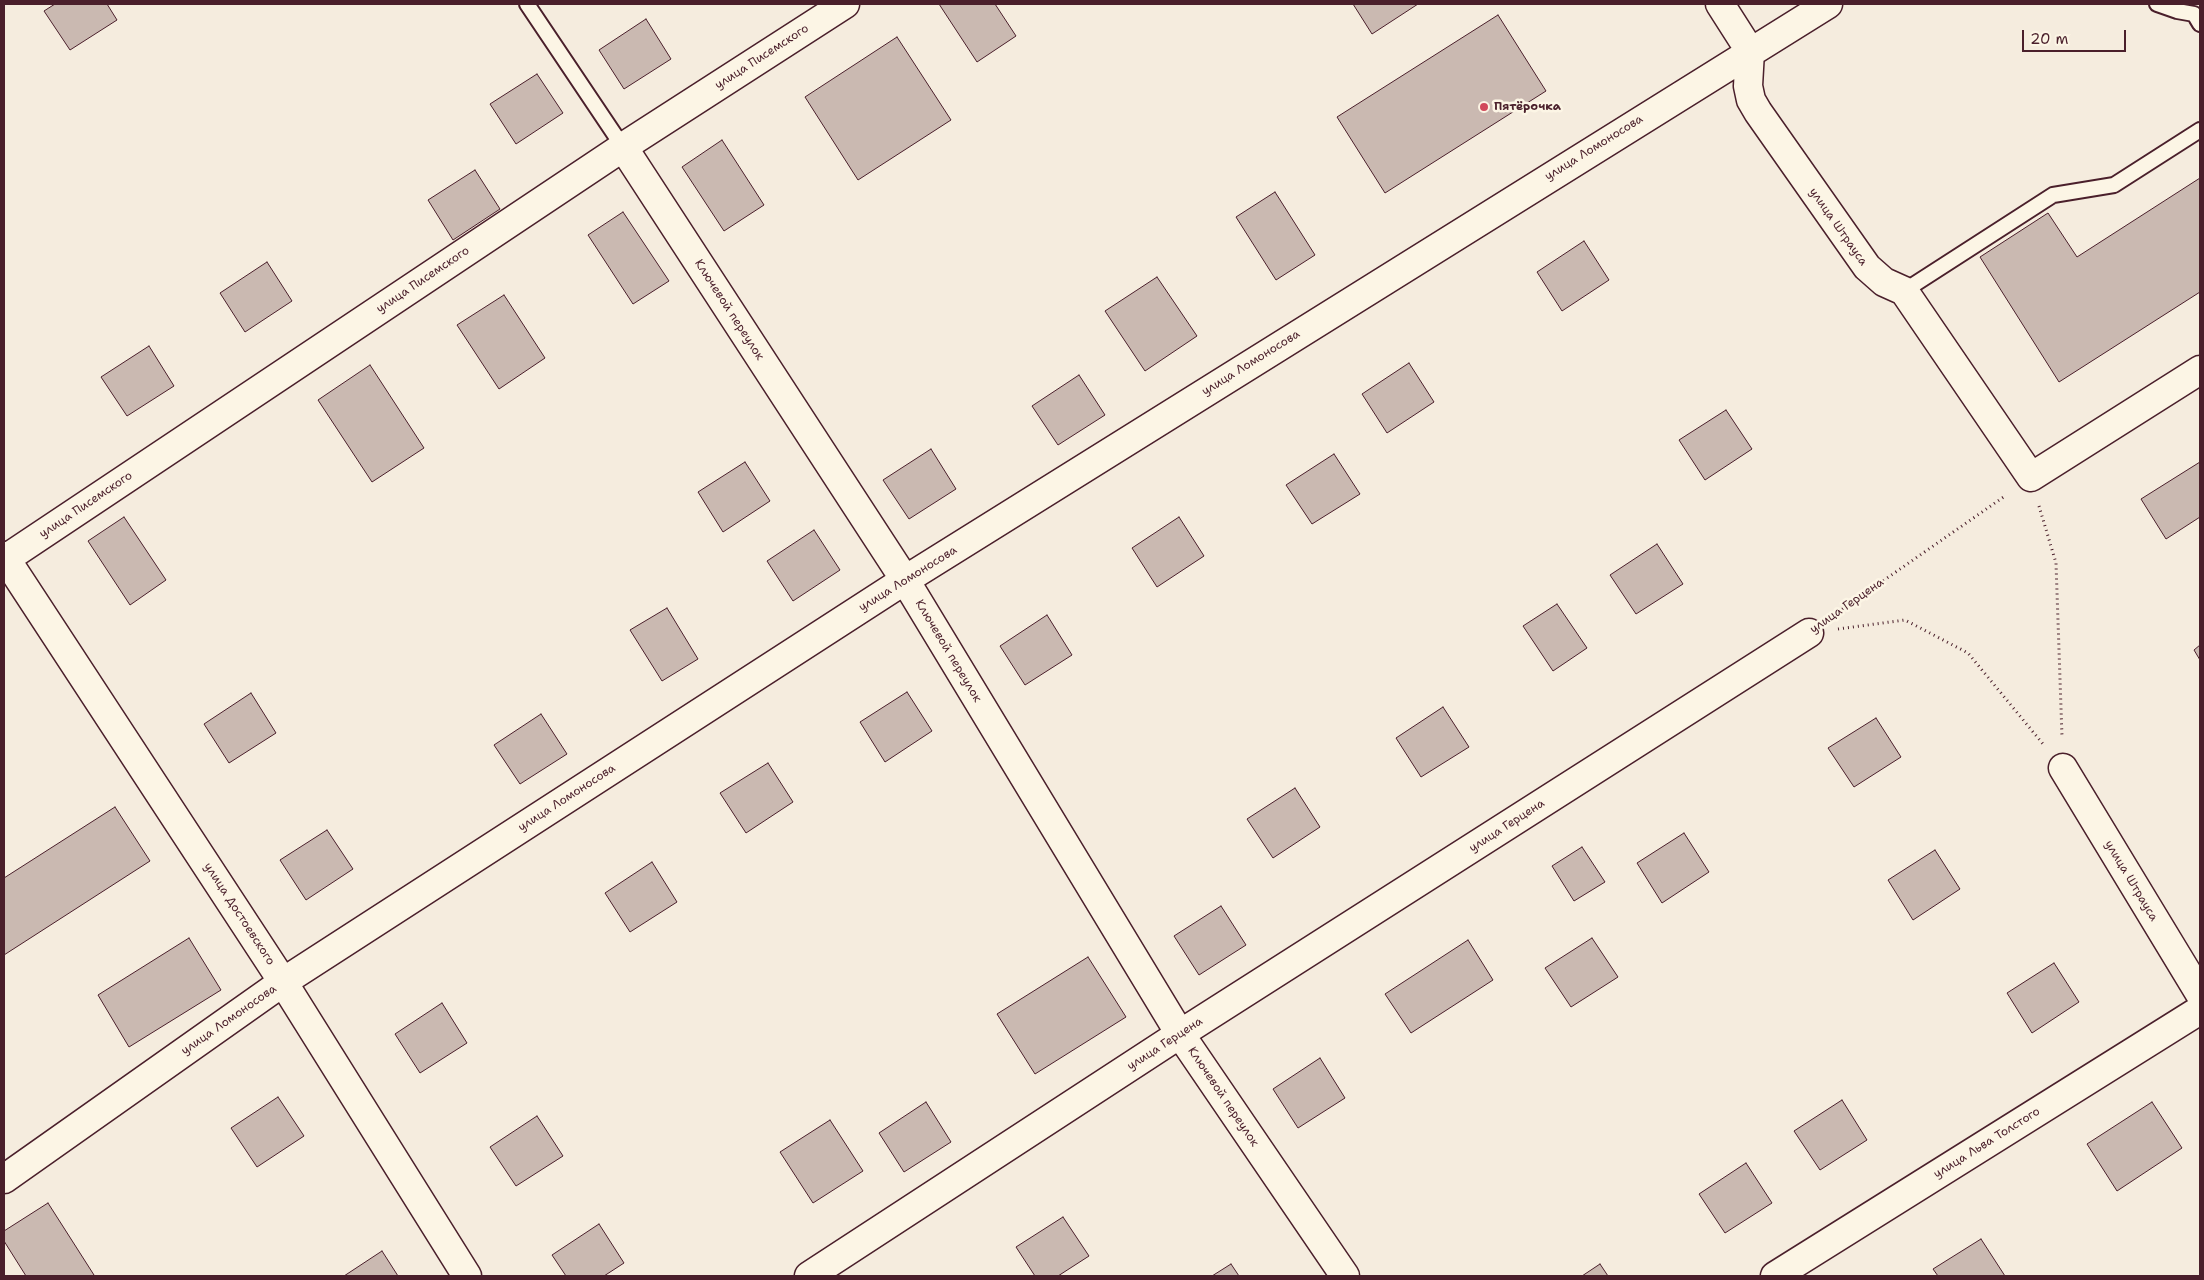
<!DOCTYPE html>
<meta charset="utf-8">
<style>
body{margin:0}
#map{position:relative;width:2204px;height:1280px;overflow:hidden;background:#f5ecde;font-family:"Shantell Sans",sans-serif}
canvas{display:block}
.frame{position:absolute;inset:0;border:5px solid #4a1f2b;pointer-events:none}
.scale{position:absolute;left:2022px;top:30px;width:104px;height:22px;box-sizing:border-box;border:2px solid #4a1f2b;border-top:0;padding-left:6px;font-size:15px;line-height:18px;white-space:nowrap;color:#4a1f2b;-webkit-text-stroke:4px #fcf5e5;paint-order:stroke}
</style>
<div id="map">
<canvas width="2204" height="1280"></canvas>
<div class="frame"></div>
<div class="scale">20 m</div>
</div>
<script>
const ctx = document.querySelector('canvas').getContext('2d');
ctx.lineJoin = 'round';
function fillPath(path, color) { ctx.fillStyle = color; ctx.fill(path, 'evenodd'); }
const poly = rows => new Path2D(rows.map(r => 'M' + r).join(''));
function trace(path, color, width, dash) { ctx.strokeStyle = color; ctx.lineWidth = width; ctx.lineCap = dash ? 'butt' : 'round'; ctx.setLineDash(dash || []); ctx.stroke(path); }
function write(font, color, halo, rows, align = 'center') {
  ctx.font = font + ' "Shantell Sans",sans-serif'; ctx.lineWidth = 5; ctx.setLineDash([]); ctx.textBaseline = 'middle'; ctx.strokeStyle = halo; ctx.fillStyle = color; for (const [text, x, y, turn = 0] of rows) {
    ctx.save(); ctx.translate(x, y); ctx.rotate((+turn || 0) * Math.PI / 180); ctx.textAlign = isNaN(turn) ? turn : align; if (halo) ctx.strokeText(text, 0, 0); ctx.fillText(text, 0, 0); ctx.restore();
  }
}
const building = poly([
 [55,4,107,4,117,20,70,50,44,11,55,4],
 [939,4,995,4,1016,36,977,62,939,4],
 [1353,4,1418,4,1372,34,1353,4],
 [1498,15,1546,91,1385,193,1337,117,1498,15],
 [646,19,671,59,624,89,599,50,646,19],
 [897,37,951,120,858,180,805,97,897,37],
 [537,74,563,113,516,144,490,104,537,74],
 [722,140,764,205,724,231,682,167,722,140],
 [475,170,500,209,453,240,428,200,475,170],
 [2200,178,2200,292,2059,382,1980,257,2048,213,2077,257,2200,178],
 [1275,192,1315,255,1276,280,1236,217,1275,192],
 [623,212,669,281,633,304,588,235,623,212],
 [1584,241,1609,280,1562,311,1537,272,1584,241],
 [267,262,292,301,245,332,220,293,267,262],
 [1157,277,1197,336,1145,371,1105,311,1157,277],
 [504,295,545,358,499,389,457,325,504,295],
 [149,346,174,386,127,416,101,377,149,346],
 [1409,363,1434,402,1387,433,1362,394,1409,363],
 [370,365,424,448,372,482,318,400,370,365],
 [1079,375,1105,415,1058,445,1032,406,1079,375],
 [1726,410,1752,449,1705,480,1679,440,1726,410],
 [931,449,956,489,909,519,883,480,931,449],
 [1334,454,1360,494,1312,524,1286,485,1334,454],
 [745,462,770,501,723,532,698,492,745,462],
 [2200,462,2200,517,2166,539,2141,499,2200,462],
 [124,517,166,580,130,605,88,541,124,517],
 [1179,517,1204,556,1157,587,1132,548,1179,517],
 [814,530,840,570,793,601,767,561,814,530],
 [1657,544,1683,584,1636,614,1610,575,1657,544],
 [1557,604,1587,648,1553,671,1523,626,1557,604],
 [667,608,698,659,662,681,630,630,667,608],
 [1047,615,1072,655,1025,685,1000,646,1047,615],
 [2200,645,2200,660,2194,650,2200,645],
 [907,692,932,731,885,762,860,722,907,692],
 [251,693,276,733,229,763,204,724,251,693],
 [1443,707,1469,747,1421,777,1396,738,1443,707],
 [541,714,567,754,520,784,494,745,541,714],
 [1876,718,1901,757,1854,787,1828,748,1876,718],
 [768,763,793,802,746,833,720,793,768,763],
 [1295,788,1320,827,1273,858,1247,819,1295,788],
 [115,807,150,861,4,955,4,878,115,807],
 [327,830,353,869,306,900,280,860,327,830],
 [1684,833,1709,872,1662,903,1637,863,1684,833],
 [1582,847,1605,882,1574,901,1552,866,1582,847],
 [1935,850,1960,889,1913,920,1888,880,1935,850],
 [652,862,677,902,630,932,605,893,652,862],
 [1221,906,1246,945,1199,975,1174,936,1221,906],
 [189,938,221,990,129,1047,98,995,189,938],
 [1592,938,1618,977,1571,1007,1545,968,1592,938],
 [1468,940,1493,980,1411,1033,1385,994,1468,940],
 [1088,957,1126,1017,1035,1074,997,1014,1088,957],
 [2054,963,2079,1002,2032,1033,2007,993,2054,963],
 [442,1003,467,1043,420,1073,395,1034,442,1003],
 [1320,1058,1345,1098,1298,1128,1273,1089,1320,1058],
 [278,1097,304,1136,257,1167,231,1128,278,1097],
 [1842,1100,1867,1140,1820,1170,1794,1131,1842,1100],
 [926,1102,951,1142,904,1172,879,1133,926,1102],
 [2152,1102,2182,1148,2117,1191,2087,1144,2152,1102],
 [537,1116,563,1156,516,1186,490,1147,537,1116],
 [830,1120,863,1171,813,1203,780,1152,830,1120],
 [1746,1163,1772,1203,1725,1233,1699,1194,1746,1163],
 [48,1203,94,1275,92,1276,26,1276,4,1241,4,1231,48,1203],
 [1063,1217,1089,1256,1058,1276,1035,1276,1016,1247,1063,1217],
 [599,1224,624,1263,604,1276,566,1276,552,1255,599,1224],
 [1981,1239,2005,1276,1938,1276,1933,1269,1981,1239],
 [382,1251,398,1276,344,1276,382,1251],
 [1231,1264,1239,1276,1212,1276,1231,1264],
 [1600,1264,1608,1276,1582,1276,1600,1264]
]);
fillPath(building, '#cab9b1');
trace(building, '#4a1f2b', 1);
const service = poly([
 [527,4,623,147],
 [2157,4,2177,11,2194,14,2200,24],
 [1904,291,2053,195,2114,185,2200,130]
]);
const minor = poly([
 [1720,4,1750,51,1748,86,1751,100,1758,112,1867,267,1884,282,1904,291,2031,477,2200,370],
 [623,147,905,580,1180,1034,1345,1276],
 [4,556,283,982,467,1276],
 [4,560,623,147,845,4],
 [2063,768,2200,994],
 [4,1179,283,982,905,580,1828,4],
 [809,1276,1180,1034,1809,633],
 [1775,1276,2200,1010]
]);
trace(service, '#4a1f2b', 18);
trace(minor, '#4a1f2b', 31);
trace(poly([
 [2039,506,2056,563,2062,737],
 [1834,615,2005,496],
 [1838,629,1905,620,1968,653,2043,744]
]), '#4a1f2b', 3, [1, 4]);
trace(service, '#fcf5e5', 14);
trace(minor, '#fcf5e5', 28);
for (const [x, y, r, color] of [
 [1484,107,5,"#d1495b"]
]) { const dot = new Path2D(); dot.arc(x, y, r, 0, 2 * Math.PI); ctx.fillStyle = color; ctx.fill(dot); trace(dot, '#fcf5e5', 2); }
write('12px', '#4a1f2b', '#fcf5e5', [
 ["улица Писемского",762,57,-33],
 ["улица Ломоносова",1594,148,-32],
 ["улица Штрауса",1838,227,55],
 ["улица Писемского",423,280,-34],
 ["Ключевой переулок",729,310,57],
 ["улица Ломоносова",1251,363,-32],
 ["улица Писемского",86,505,-34],
 ["улица Ломоносова",908,579,-32],
 ["улица Герцена",1847,606,-35],
 ["Ключевой переулок",948,651,59],
 ["улица Ломоносова",567,798,-33],
 ["улица Герцена",1507,826,-33],
 ["улица Штрауса",2131,881,59],
 ["улица Достоевского",239,914,57],
 ["улица Ломоносова",229,1020,-35],
 ["улица Герцена",1165,1044,-33],
 ["Ключевой переулок",1223,1097,56],
 ["улица Льва Толстого",1987,1143,-32]
]);
write('bold 12px', '#4a1f2b', '#fcf5e5', [
 ["Пятёрочка",1494,107]
], 'left');
</script>
